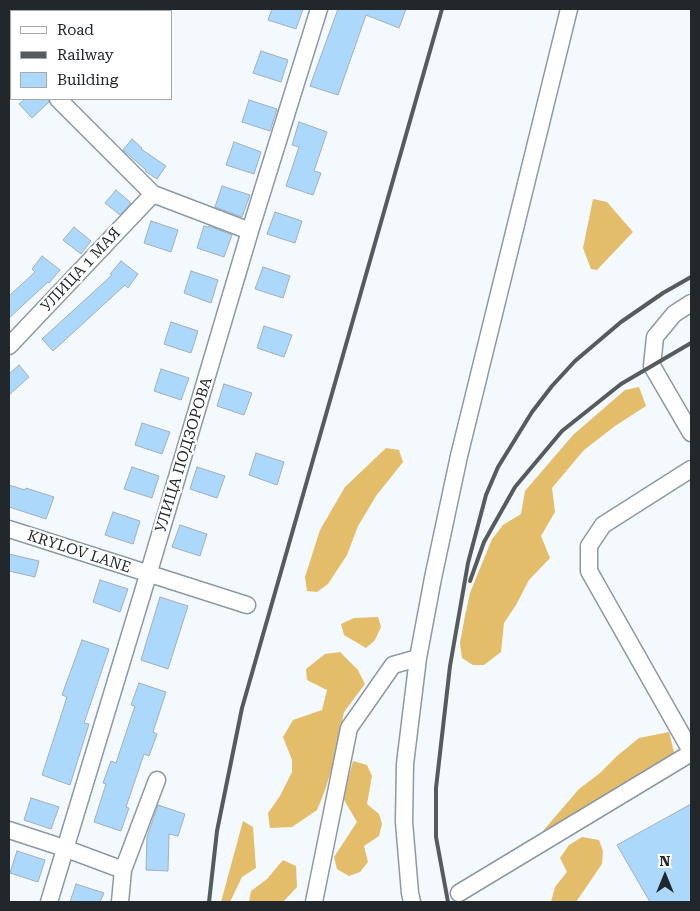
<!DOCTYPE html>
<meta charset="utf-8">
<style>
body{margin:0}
#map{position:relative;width:700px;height:911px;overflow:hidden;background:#f3f9fd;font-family:"Roboto Serif",serif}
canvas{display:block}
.frame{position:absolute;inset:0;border:10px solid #22272b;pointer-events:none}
.legend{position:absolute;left:10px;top:10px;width:162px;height:90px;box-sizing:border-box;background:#fff;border:1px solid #a7a9aa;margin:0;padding:6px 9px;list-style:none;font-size:15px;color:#22272b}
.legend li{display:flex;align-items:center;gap:10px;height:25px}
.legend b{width:25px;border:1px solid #a7a9aa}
.north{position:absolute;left:640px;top:851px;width:50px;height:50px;-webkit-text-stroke:4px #fff;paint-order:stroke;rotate:0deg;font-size:14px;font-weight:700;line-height:20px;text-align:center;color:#22272b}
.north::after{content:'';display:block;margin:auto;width:18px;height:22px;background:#22272b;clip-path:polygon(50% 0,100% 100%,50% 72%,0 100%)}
</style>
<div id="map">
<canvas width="700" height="911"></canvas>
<div class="frame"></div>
<ul class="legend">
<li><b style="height:6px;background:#fff"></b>Road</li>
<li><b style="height:6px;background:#565b5f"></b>Railway</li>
<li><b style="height:14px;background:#acd9fb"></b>Building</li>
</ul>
<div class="north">N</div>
</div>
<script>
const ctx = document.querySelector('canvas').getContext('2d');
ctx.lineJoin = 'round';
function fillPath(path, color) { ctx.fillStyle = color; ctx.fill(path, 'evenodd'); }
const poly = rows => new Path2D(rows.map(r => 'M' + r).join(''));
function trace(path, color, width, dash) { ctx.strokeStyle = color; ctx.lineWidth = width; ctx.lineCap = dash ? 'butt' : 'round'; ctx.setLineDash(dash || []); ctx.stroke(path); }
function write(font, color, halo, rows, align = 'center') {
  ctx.font = font + ' "Roboto Serif",serif'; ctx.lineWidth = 4.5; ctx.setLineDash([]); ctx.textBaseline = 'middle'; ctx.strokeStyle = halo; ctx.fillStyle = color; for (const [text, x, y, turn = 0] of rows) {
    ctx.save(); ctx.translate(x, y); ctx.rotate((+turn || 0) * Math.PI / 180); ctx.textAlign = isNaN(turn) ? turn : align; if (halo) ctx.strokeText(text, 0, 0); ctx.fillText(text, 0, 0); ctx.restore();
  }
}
fillPath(poly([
 [593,199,607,202,633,232,597,270,591,269,583,248],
 [639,387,646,406,615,426,584,450,552,488,555,512,541,536,550,558,529,580,516,605,504,623,501,652,484,665,473,665,462,658,460,643,465,616,470,593,492,539,503,525,521,514,525,491,573,435,625,390],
 [386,448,399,450,403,462,376,496,358,526,347,555,328,584,317,592,307,591,305,577,320,530,345,487],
 [378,617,381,627,375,640,366,648,344,635,341,624,354,618],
 [340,652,358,670,365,684,344,712,333,765,324,793,317,810,292,827,270,828,268,813,280,796,292,772,292,760,283,737,293,720,322,710,327,690,307,680,306,669,325,654],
 [669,732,675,756,567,822,542,832,579,789,600,773,617,756,639,738],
 [353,761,367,765,372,776,367,804,379,814,382,824,379,836,364,846,368,862,360,872,349,876,337,869,334,857,357,822,343,798],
 [243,821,253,827,256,868,242,877,230,902,221,902],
 [582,837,599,840,603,851,602,864,576,902,551,902,555,887,567,872,560,858,569,845],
 [283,860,296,866,297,887,283,902,249,902,251,891,267,879]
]), '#e4bd6a');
const building = poly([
 [272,9,303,9,296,29,268,20,272,9],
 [338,9,406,9,399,28,366,15,338,95,310,86,338,9],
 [261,51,288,60,281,82,253,73,261,51],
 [25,99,48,99,49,102,32,118,19,104,25,99],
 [249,100,277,109,270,131,242,122,249,100],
 [299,122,327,132,314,171,321,173,313,195,286,186,299,147,292,145,299,122],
 [132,139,142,148,141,149,166,166,157,179,145,171,146,170,123,150,132,139],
 [234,142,261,152,254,174,226,165,234,142],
 [222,186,250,195,242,217,215,207,222,186],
 [116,190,131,203,120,215,105,203,116,190],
 [275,212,302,221,295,243,267,234,275,212],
 [151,221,178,230,171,252,144,243,151,221],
 [204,226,208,227,209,226,232,235,224,257,197,248,204,226],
 [74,227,91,241,81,254,63,240,74,227],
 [42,256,60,270,49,283,48,282,9,318,9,296,35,272,32,269,42,256],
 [121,261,138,274,128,288,125,285,53,351,42,339,112,275,110,274,121,261],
 [263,267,290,276,283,298,255,289,263,267],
 [191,271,218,280,211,303,184,293,191,271],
 [171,322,198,331,191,353,164,344,171,322],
 [264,326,292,335,284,357,257,348,264,326],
 [19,365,29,377,9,395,9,374,19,365],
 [161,369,189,378,181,400,154,391,161,369],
 [224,384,252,393,244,415,217,406,224,384],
 [142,423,170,432,162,454,135,445,142,423],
 [256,453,284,462,277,485,249,475,256,453],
 [132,467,159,476,152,498,124,489,132,467],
 [197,467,225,476,217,498,190,489,197,467],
 [9,485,25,490,26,488,54,497,46,519,9,507,9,485],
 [113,512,140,521,133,544,105,535,113,512],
 [180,525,207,534,200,556,172,547,180,525],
 [9,554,39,561,35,577,9,571,9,554],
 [100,580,128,589,120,612,93,602,100,580],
 [160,597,188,606,168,669,141,660,160,597],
 [82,640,109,649,84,723,89,724,70,785,42,775,67,697,62,695,82,640],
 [139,683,166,692,153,732,157,734,149,756,144,754,126,807,129,808,121,831,94,822,106,784,103,783,111,761,116,763,135,706,131,705,139,683],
 [31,798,59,807,51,829,24,820,31,798],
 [691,804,691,902,650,902,617,845,691,804],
 [158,805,185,814,178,836,169,834,168,871,146,870,147,837,158,805],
 [17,851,45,860,38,882,10,873,17,851],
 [76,884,104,893,100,902,70,902,76,884]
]);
fillPath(building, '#acd9fb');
trace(building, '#a2afba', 1);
const minor = poly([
 [113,11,115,9],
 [9,79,11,76],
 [58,99,153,194,250,231],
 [691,303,674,314,655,337,652,366,691,433],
 [9,346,153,194],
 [691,469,603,525,589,546,589,571,691,751],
 [9,529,247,605],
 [9,830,64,848,123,870],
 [459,893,691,753],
 [49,902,148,575,250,231,319,9],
 [120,902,123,870,157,780],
 [314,902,349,728,393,665,418,658],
 [412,902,410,893,404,822,405,764,418,658,433,578,459,456,569,9]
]);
trace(minor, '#8c9aa4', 19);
trace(poly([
 [61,9,63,11]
]), '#a2a7ab', 2.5, [2.5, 4]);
trace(minor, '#fff', 16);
trace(poly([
 [470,581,484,542,515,487,562,431,621,384,691,343],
 [209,902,217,831,242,708,442,9],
 [448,902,436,837,436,788,450,666,468,563,486,495,498,467,532,412,552,386,575,361,621,322,663,293,691,277]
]), '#565b5f', 4);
write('15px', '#22272b', '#fff', [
 ["УЛИЦА 1 МАЯ",81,270,-47],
 ["УЛИЦА ПОДЗОРОВА",184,455,-73],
 ["KRYLOV LANE",79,552,18]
]);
</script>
